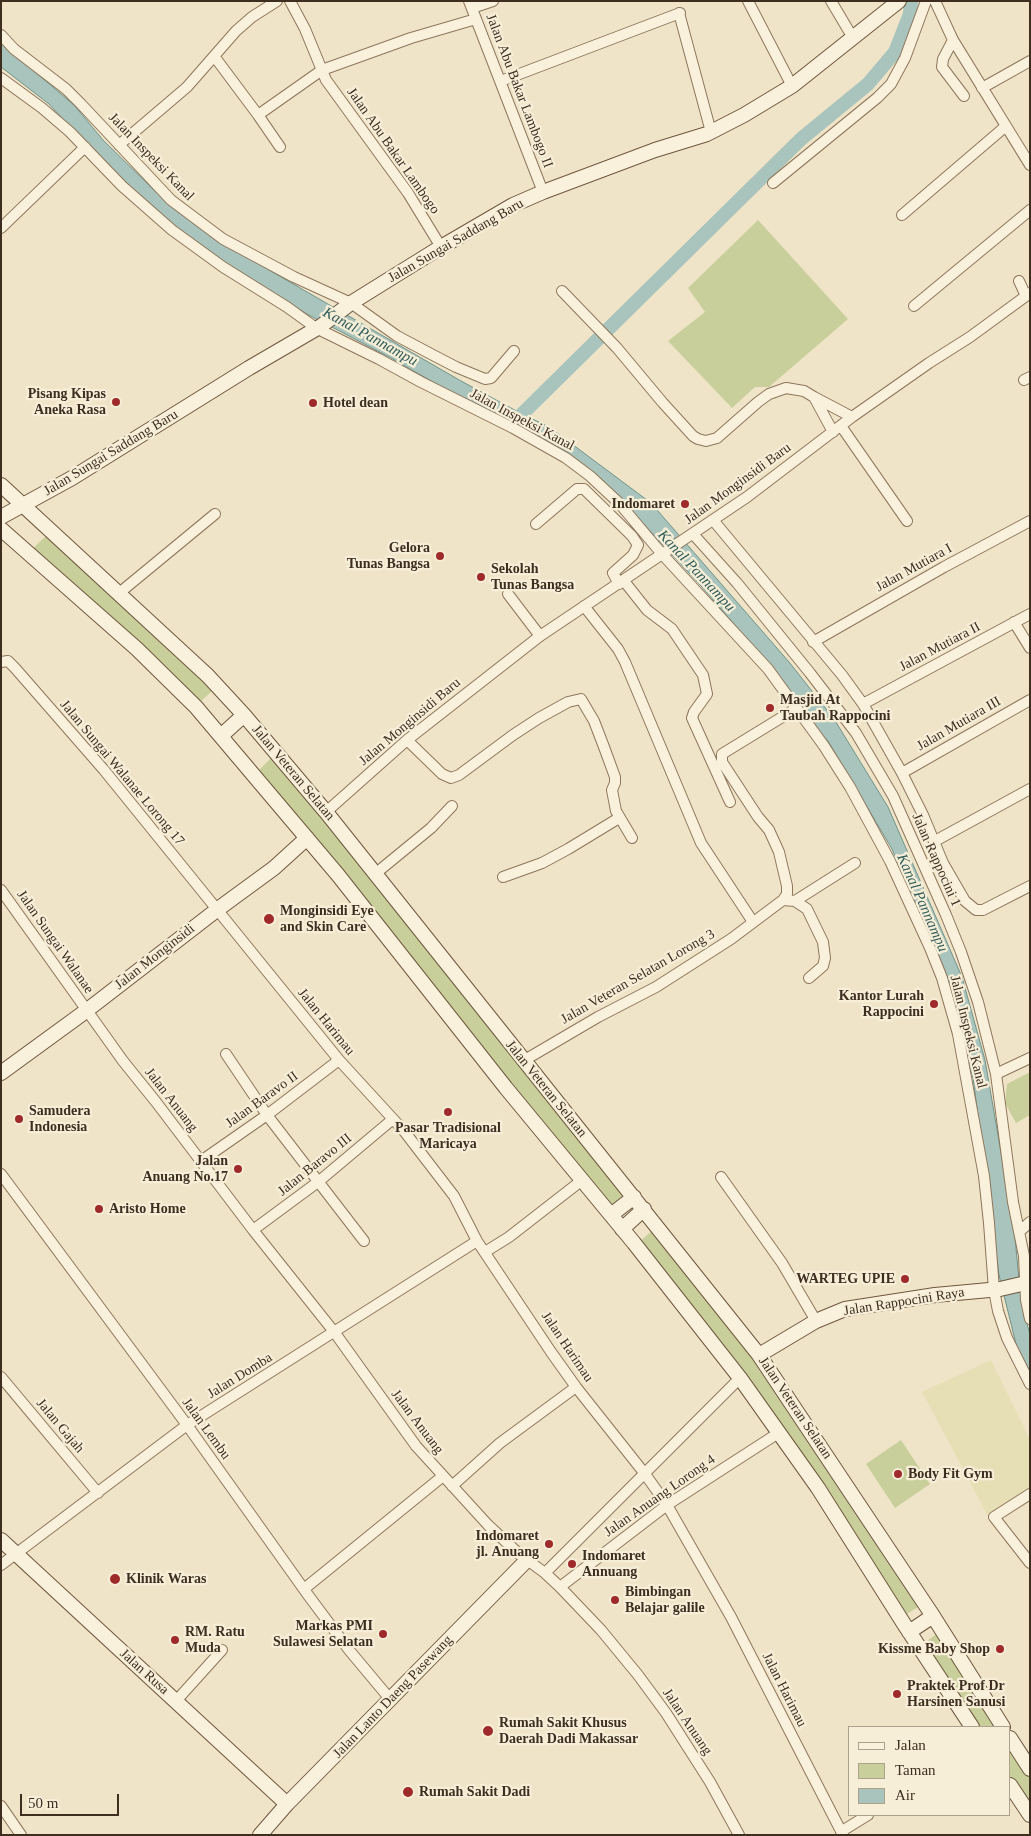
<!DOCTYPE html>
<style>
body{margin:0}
#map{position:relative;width:1031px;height:1836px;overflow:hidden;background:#f0e4c8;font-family:"Times New Roman",serif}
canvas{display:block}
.frame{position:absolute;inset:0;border:2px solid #3d2e20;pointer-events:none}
.legend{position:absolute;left:848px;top:1726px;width:162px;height:90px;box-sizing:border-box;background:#f7eed8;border:1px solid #ada18e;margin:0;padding:6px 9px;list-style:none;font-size:15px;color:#3d2e20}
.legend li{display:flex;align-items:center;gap:10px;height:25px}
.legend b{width:25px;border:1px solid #ada18e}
.scale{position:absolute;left:20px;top:1794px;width:99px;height:22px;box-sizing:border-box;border:2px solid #3d2e20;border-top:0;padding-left:6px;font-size:15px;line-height:18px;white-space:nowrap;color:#3d2e20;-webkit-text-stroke:4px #f7eed8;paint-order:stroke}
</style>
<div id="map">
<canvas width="1031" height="1836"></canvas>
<div class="frame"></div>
<ul class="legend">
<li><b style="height:6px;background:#faf1dc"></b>Jalan</li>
<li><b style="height:14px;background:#c9cf9b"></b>Taman</li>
<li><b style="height:14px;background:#a9c4bc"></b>Air</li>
</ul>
<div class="scale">50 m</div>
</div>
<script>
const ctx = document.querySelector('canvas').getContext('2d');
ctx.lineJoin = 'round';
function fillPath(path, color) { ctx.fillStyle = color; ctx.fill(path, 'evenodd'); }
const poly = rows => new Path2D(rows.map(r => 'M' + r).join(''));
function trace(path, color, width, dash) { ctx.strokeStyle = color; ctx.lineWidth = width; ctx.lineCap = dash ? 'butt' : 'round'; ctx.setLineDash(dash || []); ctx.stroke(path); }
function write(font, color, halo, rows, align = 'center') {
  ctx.font = font + ' "Times New Roman",serif'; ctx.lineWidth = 4.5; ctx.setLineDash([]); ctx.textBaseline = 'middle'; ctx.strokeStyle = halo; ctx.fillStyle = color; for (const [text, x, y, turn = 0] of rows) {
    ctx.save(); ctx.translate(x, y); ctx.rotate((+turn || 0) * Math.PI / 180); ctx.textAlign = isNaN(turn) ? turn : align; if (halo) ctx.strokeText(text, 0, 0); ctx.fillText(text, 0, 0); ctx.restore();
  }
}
fillPath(poly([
 [991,1360,1030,1440,1030,1491,988,1516,922,1392]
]), '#e6deb5');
fillPath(poly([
 [758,220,848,319,769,387,755,387,732,408,668,341,705,312,688,288],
 [46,536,203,678,212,691,198,704,31,550],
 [272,757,323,816,626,1199,613,1213,256,773],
 [1030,1072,1030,1115,1016,1123,1005,1103,1007,1084],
 [655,1228,756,1354,920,1606,902,1617,637,1244],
 [901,1440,930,1484,895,1508,866,1464],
 [940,1631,999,1727,974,1727,922,1645],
 [1010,1744,1030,1774,1030,1815,1010,1784]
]), '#c9cf9b');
const water = poly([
 [1,43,74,105,103,140,162,198,212,237,461,381,522,414,549,427,651,503,789,662,834,719,888,807,962,977,985,1060,1014,1228,1021,1300,1030,1335,1030,1371,1017,1348,999,1275,973,1078,942,966,892,849,828,741,797,708,779,676,701,586,624,503,583,468,391,358,307,314,215,259,122,183,49,104,1,67,1,43]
]);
fillPath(water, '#a9c4bc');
trace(water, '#6f938a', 1);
trace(poly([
 [516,420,801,139,868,84,895,52,910,14,911,1]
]), '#a9c4bc', 14);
const street = poly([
 [290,1,305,29,326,80,408,193,441,247],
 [469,1,543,192],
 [748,1,792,86],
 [831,1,853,38],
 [935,1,953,40,1030,165],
 [472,8,493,1],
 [679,13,711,132],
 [1,35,14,49,66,89,81,104,171,200,223,239,294,277,351,303,397,336,431,354,456,367,485,379,491,378,514,351],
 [953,40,943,59,942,67,964,96],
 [214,56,258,115],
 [1,78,42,108,70,132,122,186,172,230,223,267,287,307,316,328,379,359,421,382,513,428,566,458,590,476,619,503,662,554,768,669,824,746,850,787,890,861,930,948,942,978,958,1034,984,1176,989,1223,994,1290,998,1311,1007,1338,1030,1384],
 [501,81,680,13],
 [982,88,1030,61],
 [119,145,187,87,236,31,252,17,277,1],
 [280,147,258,115,322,70,411,38,476,19],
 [773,183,877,98,891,84,905,58,926,1],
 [902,215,1006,126],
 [1,228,85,147],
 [1019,281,1026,296],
 [562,291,617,348,663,403,693,436,698,439,706,441,717,438,758,402,769,394,786,388,804,391,814,397,833,432],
 [914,306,1030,210],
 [1024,380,1030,377],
 [814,397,852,417],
 [841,426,907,521],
 [713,520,842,675,863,704,902,773,923,815,943,863,965,901,976,910,983,910,1030,886],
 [536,524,577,489,584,489,632,536,638,545,633,555,613,573,619,584],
 [693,534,737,583,810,673,856,733,893,796,946,915,961,952,978,1002,996,1074,1013,1202,1024,1256,1026,1300,1030,1319],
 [624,581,647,610,672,629,703,675,707,694,694,712,692,718,730,802],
 [118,594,215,514],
 [508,594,540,636],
 [584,606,618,649,625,662,701,843,753,922],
 [1014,622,1030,648],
 [813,642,944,567,1030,521],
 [1,662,8,661,15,668,104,770,339,1060,404,1131,454,1196,477,1241,551,1352,576,1387,645,1474,667,1505,731,1617,843,1835],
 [863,704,1030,614],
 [407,740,442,774,451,778,459,775,513,735,539,718,568,702,581,699,594,721,604,747,615,777,615,783,612,790,616,811,632,838],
 [902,773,1030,700],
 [326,812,407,740,540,636,747,497,852,417,929,363,970,337,1030,293],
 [935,841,1030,789],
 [375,874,431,828,452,806],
 [503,877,542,863,568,849,619,818],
 [1,890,123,1061,156,1102,253,1230,335,1333,416,1446,488,1525,519,1554,545,1573,560,1587,601,1630,638,1675,666,1713,710,1782,739,1835],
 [783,900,795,901,807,909,823,942,825,958,823,966,809,978],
 [795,901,855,863],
 [226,1054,267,1115,364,1241],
 [523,1061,598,1017,656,987,731,939,783,900,787,894,787,886,779,852,769,830,758,817,722,762,722,754,797,708],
 [996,1074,1030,1058],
 [201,1161,267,1115,339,1060],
 [1,1174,187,1425,308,1595,349,1650,390,1699],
 [721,1177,782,1263,816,1321],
 [253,1230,318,1182,393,1119],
 [1019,1232,1030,1222],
 [485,1252,509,1237,581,1181],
 [1,1377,98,1493],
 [452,1486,500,1443,576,1387],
 [1030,1494,994,1517,1030,1563],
 [1,1565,187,1425,477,1241],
 [545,1573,740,1378],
 [560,1587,667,1505,780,1432],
 [304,1589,443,1476],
 [176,1701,222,1650],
 [1,1806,21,1835],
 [842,1831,868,1815]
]);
const secondary = poly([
 [1,485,208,676,244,715,326,812,759,1355,933,1616,1003,1727],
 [1,517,72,478,249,368,321,326,351,303,441,247,513,205,543,192,655,150,707,134,744,115,792,86,899,1],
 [1,529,137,649,196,707,338,875,506,1088,634,1243,740,1378,818,1488,904,1624,972,1727],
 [222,735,244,715],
 [1,1073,86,1011,218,909,274,868,307,838],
 [611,1215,634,1197],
 [622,1229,644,1209],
 [759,1355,816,1321,845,1309,935,1295,1000,1289,1030,1282],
 [1,1540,287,1804],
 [909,1632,933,1616],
 [1010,1738,1030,1769],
 [1010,1785,1030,1815],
 [260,1835,287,1804,527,1560]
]);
trace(street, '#8d765c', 12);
trace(secondary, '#6f573f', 16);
trace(street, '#faf1dc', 10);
trace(secondary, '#faf1dc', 14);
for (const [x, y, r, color] of [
 [116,402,5,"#9e2a2b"],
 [313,403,5,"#9e2a2b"],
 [685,504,5,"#9e2a2b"],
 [440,556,5,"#9e2a2b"],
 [481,577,5,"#9e2a2b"],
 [770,708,5,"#9e2a2b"],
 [269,919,6,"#9e2a2b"],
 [934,1004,5,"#9e2a2b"],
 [448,1112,5,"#9e2a2b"],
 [19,1119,5,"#9e2a2b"],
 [238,1169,5,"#9e2a2b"],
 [99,1209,5,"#9e2a2b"],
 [905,1279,5,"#9e2a2b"],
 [898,1474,5,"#9e2a2b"],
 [549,1544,5,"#9e2a2b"],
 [572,1564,5,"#9e2a2b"],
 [115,1579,6,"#9e2a2b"],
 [615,1600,5,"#9e2a2b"],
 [383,1634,5,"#9e2a2b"],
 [175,1640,5,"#9e2a2b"],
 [1000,1649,5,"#9e2a2b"],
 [897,1694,5,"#9e2a2b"],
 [488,1731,6,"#9e2a2b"],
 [408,1792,6,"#9e2a2b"]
]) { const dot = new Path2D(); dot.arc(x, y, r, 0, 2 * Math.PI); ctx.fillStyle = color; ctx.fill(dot); trace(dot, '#f7eed8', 2); }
write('14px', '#3d2e20', '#f7eed8', [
 ["Jalan Abu Bakar Lambogo II",519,91,69],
 ["Jalan Abu Bakar Lambogo",393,151,55],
 ["Jalan Inspeksi Kanal",151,157,46],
 ["Jalan Sungai Saddang Baru",456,241,-30],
 ["Jalan Inspeksi Kanal",522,420,28],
 ["Jalan Sungai Saddang Baru",111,453,-31],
 ["Jalan Monginsidi Baru",738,484,-36],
 ["Jalan Mutiara I",914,568,-29],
 ["Jalan Mutiara II",940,647,-28],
 ["Jalan Monginsidi Baru",410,722,-40],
 ["Jalan Mutiara III",959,724,-30],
 ["Jalan Sungai Walanae Lorong 17",122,773,50],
 ["Jalan Veteran Selatan",293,773,50],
 ["Jalan Rappocini 1",936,860,66],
 ["Jalan Sungai Walanae",55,942,55],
 ["Jalan Monginsidi",155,957,-38],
 ["Jalan Veteran Selatan Lorong 3",638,977,-30],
 ["Jalan Harimau",326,1022,51],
 ["Jalan Inspeksi Kanal",968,1032,76],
 ["Jalan Veteran Selatan",546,1089,51],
 ["Jalan Anuang",171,1100,52],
 ["Jalan Baravo II",262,1100,-36],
 ["Jalan Baravo III",315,1165,-39],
 ["Jalan Rappocini Raya",904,1302,-9],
 ["Jalan Harimau",567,1347,56],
 ["Jalan Domba",240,1376,-32],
 ["Jalan Veteran Selatan",795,1408,56],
 ["Jalan Anuang",417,1422,53],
 ["Jalan Gajah",60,1426,50],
 ["Jalan Lembu",206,1429,54],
 ["Jalan Anuang Lorong 4",660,1496,-35],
 ["Jalan Rusa",144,1672,42],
 ["Jalan Harimau",784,1690,63],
 ["Jalan Lanto Daeng Pasewang",393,1697,-46],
 ["Jalan Anuang",687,1722,56]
]);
write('bold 14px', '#3d2e20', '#f7eed8', [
 ["Pisang Kipas",106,394,"right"],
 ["Aneka Rasa",106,410,"right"],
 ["Hotel dean",323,403],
 ["Indomaret",675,504,"right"],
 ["Gelora",430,548,"right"],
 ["Tunas Bangsa",430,564,"right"],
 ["Sekolah",491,569],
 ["Tunas Bangsa",491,585],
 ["Masjid At",780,700],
 ["Taubah Rappocini",780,716],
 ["Monginsidi Eye",280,911],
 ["and Skin Care",280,927],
 ["Kantor Lurah",924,996,"right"],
 ["Rappocini",924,1012,"right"],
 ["Samudera",29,1111],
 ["Indonesia",29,1127],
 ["Pasar Tradisional",448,1128,"center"],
 ["Maricaya",448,1144,"center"],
 ["Jalan",228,1161,"right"],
 ["Anuang No.17",228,1177,"right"],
 ["Aristo Home",109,1209],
 ["WARTEG UPIE",895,1279,"right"],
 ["Body Fit Gym",908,1474],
 ["Indomaret",539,1536,"right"],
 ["jl. Anuang",539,1552,"right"],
 ["Indomaret",582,1556],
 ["Annuang",582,1572],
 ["Klinik Waras",126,1579],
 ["Bimbingan",625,1592],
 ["Belajar galile",625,1608],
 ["Markas PMI",373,1626,"right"],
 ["Sulawesi Selatan",373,1642,"right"],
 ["RM. Ratu",185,1632],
 ["Muda",185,1648],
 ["Kissme Baby Shop",990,1649,"right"],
 ["Praktek Prof Dr",907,1686],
 ["Harsinen Sanusi",907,1702],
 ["Rumah Sakit Khusus",499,1723],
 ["Daerah Dadi Makassar",499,1739],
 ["Rumah Sakit Dadi",419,1792]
], 'left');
write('italic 15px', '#2f5d5a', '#f7eed8', [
 ["Kanal Pannampu",370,337,29],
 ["Kanal Pannampu",696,571,47],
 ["Kanal Pannampu",922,903,66]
]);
</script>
